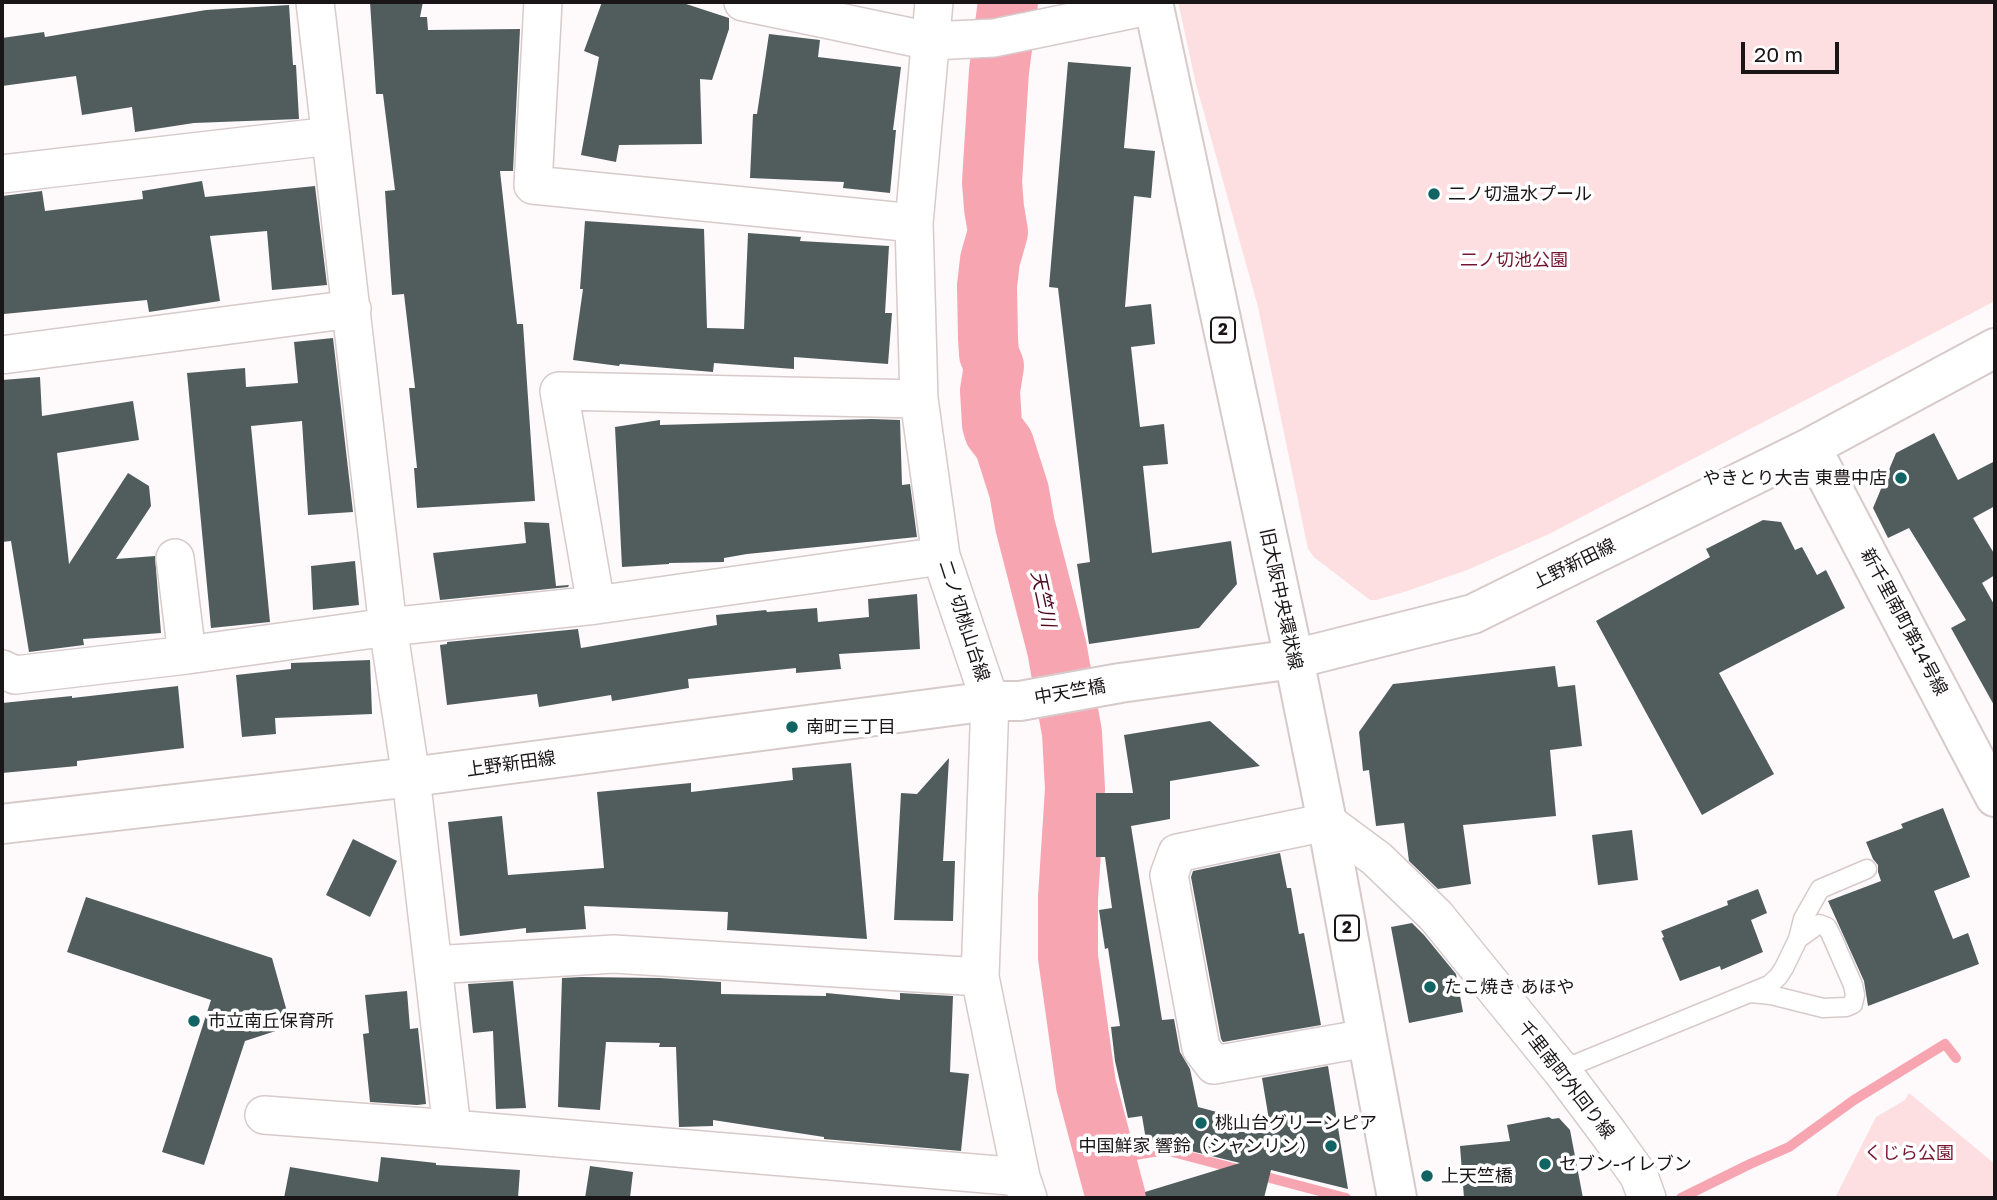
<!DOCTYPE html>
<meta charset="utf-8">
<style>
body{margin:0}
#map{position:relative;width:1997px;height:1200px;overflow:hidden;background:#fef9fa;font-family:"Golos Text",sans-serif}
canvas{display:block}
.frame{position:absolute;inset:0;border:4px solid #1a1516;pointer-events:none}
.scale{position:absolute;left:1741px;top:42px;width:98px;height:32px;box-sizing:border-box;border:4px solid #1a1516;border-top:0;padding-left:9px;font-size:21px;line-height:24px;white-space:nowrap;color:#1a1516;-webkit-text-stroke:5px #fff;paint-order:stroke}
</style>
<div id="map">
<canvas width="1997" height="1200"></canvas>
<div class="frame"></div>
<div class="scale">20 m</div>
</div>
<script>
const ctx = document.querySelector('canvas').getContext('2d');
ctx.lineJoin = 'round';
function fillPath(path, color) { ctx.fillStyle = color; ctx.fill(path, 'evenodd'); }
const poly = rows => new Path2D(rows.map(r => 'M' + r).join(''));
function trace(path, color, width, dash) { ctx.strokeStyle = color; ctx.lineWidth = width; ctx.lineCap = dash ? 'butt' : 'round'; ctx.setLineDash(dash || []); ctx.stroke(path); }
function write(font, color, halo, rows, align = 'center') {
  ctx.font = font + ' "Golos Text","Noto Sans JP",sans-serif'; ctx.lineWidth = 7; ctx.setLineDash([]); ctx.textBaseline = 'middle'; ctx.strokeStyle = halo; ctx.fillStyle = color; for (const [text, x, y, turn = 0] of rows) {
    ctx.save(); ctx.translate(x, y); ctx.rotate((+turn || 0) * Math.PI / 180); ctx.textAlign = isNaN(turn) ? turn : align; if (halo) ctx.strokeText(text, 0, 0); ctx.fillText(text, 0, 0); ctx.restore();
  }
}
fillPath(poly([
 [1178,2,1995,2,1995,301,1549,534,1467,570,1407,591,1376,600,1370,600,1315,558,1308,549,1258,307,1196,84],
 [1909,1093,1995,1164,1995,1198,1835,1198,1876,1117,1905,1100]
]), '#fddfe2');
trace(poly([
 [1105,1160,1165,1150,1241,1170],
 [1259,1175,1346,1198],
 [1681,1198,1750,1164,1789,1147,1854,1100,1945,1044,1956,1058]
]), '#f8a5b2', 10);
trace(poly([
 [1008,2,999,71,992,182,994,208,998,232,990,260,987,286,988,338,989,354,994,366,990,391,992,424,994,431,1004,444,1019,491,1025,525,1057,649,1072,733,1075,789,1068,898,1068,957,1086,1085,1116,1198]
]), '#f8a5b2', 60);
fillPath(poly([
 [370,2,423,2,420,17,427,17,428,30,520,29,513,171,500,171,517,324,523,324,535,501,417,508,414,468,417,468,409,388,415,388,404,294,392,295,385,191,395,190,383,94,376,94],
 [602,2,680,2,729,18,729,29,712,80,700,79,702,144,619,145,616,162,581,155,599,57,584,51],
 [289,5,293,65,296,65,299,119,194,123,135,132,132,107,82,115,76,76,2,86,2,38,44,32,45,37,206,10],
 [769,34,820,40,818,57,901,67,893,130,896,130,890,193,843,188,844,182,750,178,753,114,757,114],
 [1068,62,1131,67,1124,148,1155,151,1151,198,1134,196,1125,307,1151,304,1155,344,1131,347,1140,427,1164,424,1168,464,1143,466,1152,553,1231,541,1237,584,1199,628,1089,644,1077,564,1090,562,1058,288,1049,287],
 [202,181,205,197,315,186,327,285,272,290,267,231,210,236,220,301,149,312,147,300,4,314,2,290,2,196,42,191,45,211,143,199,142,191],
 [585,221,704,229,707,328,744,329,748,233,801,237,800,241,889,246,885,313,892,313,888,364,794,357,794,369,714,363,713,372,620,364,619,366,573,360,583,289,580,289],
 [333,338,353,512,308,515,302,421,251,426,270,622,211,628,187,373,245,368,246,387,298,383,294,342],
 [40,377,42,416,133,401,139,440,57,453,69,564,128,473,149,486,151,506,116,559,155,556,161,633,83,639,84,645,29,652,11,541,2,542,2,380],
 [872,419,900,420,902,485,910,484,917,537,747,554,724,558,724,562,669,563,669,564,622,567,615,427,660,420,660,425],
 [1934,433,1958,480,1995,461,1995,506,1973,518,1995,555,1995,575,1982,583,1995,606,1995,707,1951,628,1966,620,1909,528,1888,538,1873,508,1896,453],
 [1763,520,1781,522,1795,550,1802,547,1817,575,1826,570,1845,608,1719,673,1774,774,1702,815,1596,621,1710,557,1706,549],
 [524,522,549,523,556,586,569,585,568,587,440,600,433,553,526,543],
 [355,561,359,605,313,610,311,566],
 [917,594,920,649,839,654,841,669,796,673,796,668,688,679,689,688,612,701,611,695,539,707,537,694,447,705,440,645,447,644,447,642,578,629,581,648,717,625,716,615,766,610,767,612,817,608,818,622,869,617,868,599],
 [370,660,372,714,275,718,276,734,242,737,236,675,291,669,291,663],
 [1555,666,1558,687,1575,685,1582,746,1550,750,1556,816,1463,825,1471,884,1438,889,1409,861,1404,823,1376,826,1369,770,1363,771,1359,732,1393,684],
 [178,686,184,748,77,761,77,766,2,773,2,703,72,696,72,698],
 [1210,721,1260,766,1170,781,1170,819,1131,826,1162,1020,1174,1019,1180,1052,1190,1069,1198,1107,1270,1126,1262,1078,1328,1066,1348,1189,1271,1170,1264,1198,1146,1198,1145,1192,1240,1163,1146,1140,1142,1116,1128,1118,1115,1061,1111,1027,1120,1026,1108,948,1105,949,1099,910,1112,908,1105,857,1096,857,1096,793,1133,793,1124,735],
 [949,758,943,861,955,861,953,921,894,920,901,793,917,794],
 [851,763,867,939,727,930,728,912,584,906,586,929,526,933,526,928,460,936,448,822,502,816,508,875,604,868,597,792,691,783,691,792,793,780,792,768],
 [1943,808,1970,877,1934,891,1953,939,1968,933,1979,964,1868,1006,1864,981,1828,901,1881,881,1878,872,1878,865,1873,859,1866,842,1903,828,1901,824],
 [1632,830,1638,880,1598,885,1592,835],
 [353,839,397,861,370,917,326,895],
 [1280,853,1287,888,1291,888,1299,934,1304,933,1321,1025,1223,1042,1221,1039,1191,877,1193,871],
 [1758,889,1767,913,1751,920,1763,952,1721,970,1720,966,1680,981,1662,938,1664,937,1661,931,1728,905,1727,901],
 [86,897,272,958,291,1026,245,1041,204,1165,162,1152,211,1000,67,952],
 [1412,923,1424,935,1456,974,1463,1012,1409,1023,1391,927],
 [582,977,660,978,721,982,721,994,826,996,826,993,900,1000,900,993,953,996,950,1072,969,1074,961,1151,824,1139,824,1137,713,1120,713,1126,679,1127,676,1047,659,1047,660,1043,606,1042,600,1110,558,1107,562,978],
 [513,981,526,1108,496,1109,493,1031,473,1033,468,984],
 [407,991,410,1029,418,1028,426,1104,417,1105,370,1102,363,1034,369,1033,365,995],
 [1549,1117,1552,1119,1559,1118,1570,1130,1583,1198,1464,1198,1460,1146,1510,1141,1507,1125],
 [381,1157,436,1163,436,1165,520,1170,518,1198,284,1198,290,1167,378,1182],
 [590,1166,633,1172,630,1198,585,1198]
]), '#515d5d');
const service = poly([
 [1798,939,1803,919,1820,889,1867,869],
 [1561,1070,1769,985,1778,977,1784,968,1798,939,1819,924,1827,927,1832,937,1853,985,1855,995,1853,1004,1846,1007,1823,1008,1771,995,1751,993]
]);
const minor = poly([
 [315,2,388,627,411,777,452,1129,1021,1177],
 [543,2,533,185,914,223],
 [743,2,930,41,994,38,1154,5],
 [934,2,914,223,919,399,941,556,990,701,980,977,1021,1177,1028,1198],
 [2,174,331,136],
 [2,355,352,309],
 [175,558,187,655],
 [596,605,559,391,919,399],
 [2,669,15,675,187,655,388,627,596,605,941,556],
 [433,965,614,954,980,977],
 [1367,1038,1214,1065,1201,1048,1169,875,1177,853,1327,822,1377,859,1436,916,1561,1070,1609,1134,1639,1176,1647,1198],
 [264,1115,452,1129]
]);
const tertiary = poly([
 [1811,447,1995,797],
 [2,824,411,777,990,701,1020,701,1120,683,1294,659,1473,614,1811,447,1995,348]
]);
const primary = poly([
 [1153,2,1294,659,1327,822,1397,1198]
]);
trace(service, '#d7cacb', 21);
trace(minor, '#d7cacb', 40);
trace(tertiary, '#d7cacb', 42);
trace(primary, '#d7cacb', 42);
trace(service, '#fff', 18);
trace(minor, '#fff', 37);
trace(tertiary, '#fff', 38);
trace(primary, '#fff', 38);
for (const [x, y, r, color] of [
 [1434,194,7,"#126364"],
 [1901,478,7,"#126364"],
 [792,727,7,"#126364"],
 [1430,987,7,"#126364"],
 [194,1021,7,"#126364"],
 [1201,1123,7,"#126364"],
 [1331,1146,7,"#126364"],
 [1545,1164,7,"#126364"],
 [1427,1176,7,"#126364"]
]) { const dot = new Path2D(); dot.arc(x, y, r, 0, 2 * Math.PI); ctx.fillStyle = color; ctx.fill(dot); trace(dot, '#fff', 2.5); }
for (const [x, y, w] of [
 [1223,330,24],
 [1347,928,24]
]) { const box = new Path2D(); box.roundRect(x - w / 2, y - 12.5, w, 25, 5); ctx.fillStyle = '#fff'; ctx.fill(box); trace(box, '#1a1516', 2); }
write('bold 16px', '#1a1516', null, [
 ["2",1223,330],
 ["2",1347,928]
]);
write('18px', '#1a1516', '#fff', [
 ["二ノ切温水プール",1448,194],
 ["やきとり大吉 東豊中店",1887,478,"right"],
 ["南町三丁目",806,727],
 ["たこ焼き あほや",1444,987],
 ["市立南丘保育所",208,1021],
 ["桃山台グリーンピア",1215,1123],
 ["中国鮮家 響鈴（シャンリン）",1317,1146,"right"],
 ["セブン-イレブン",1559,1164],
 ["上天竺橋",1441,1176]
], 'left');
write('18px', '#741531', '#fff', [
 ["二ノ切池公園",1514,260],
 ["くじら公園",1909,1153]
]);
write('18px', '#1a1516', '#fff', [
 ["上野新田線",1574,564,-26],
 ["旧大阪中央環状線",1281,599,78],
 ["二ノ切桃山台線",964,621,72],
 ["新千里南町第14号線",1904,622,62],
 ["中天竺橋",1070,692,-10],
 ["上野新田線",511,764,-8],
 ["千里南町外回り線",1566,1080,52]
]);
write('italic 19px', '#50081f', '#fff', [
 ["天竺川",1043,599,78]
]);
</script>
